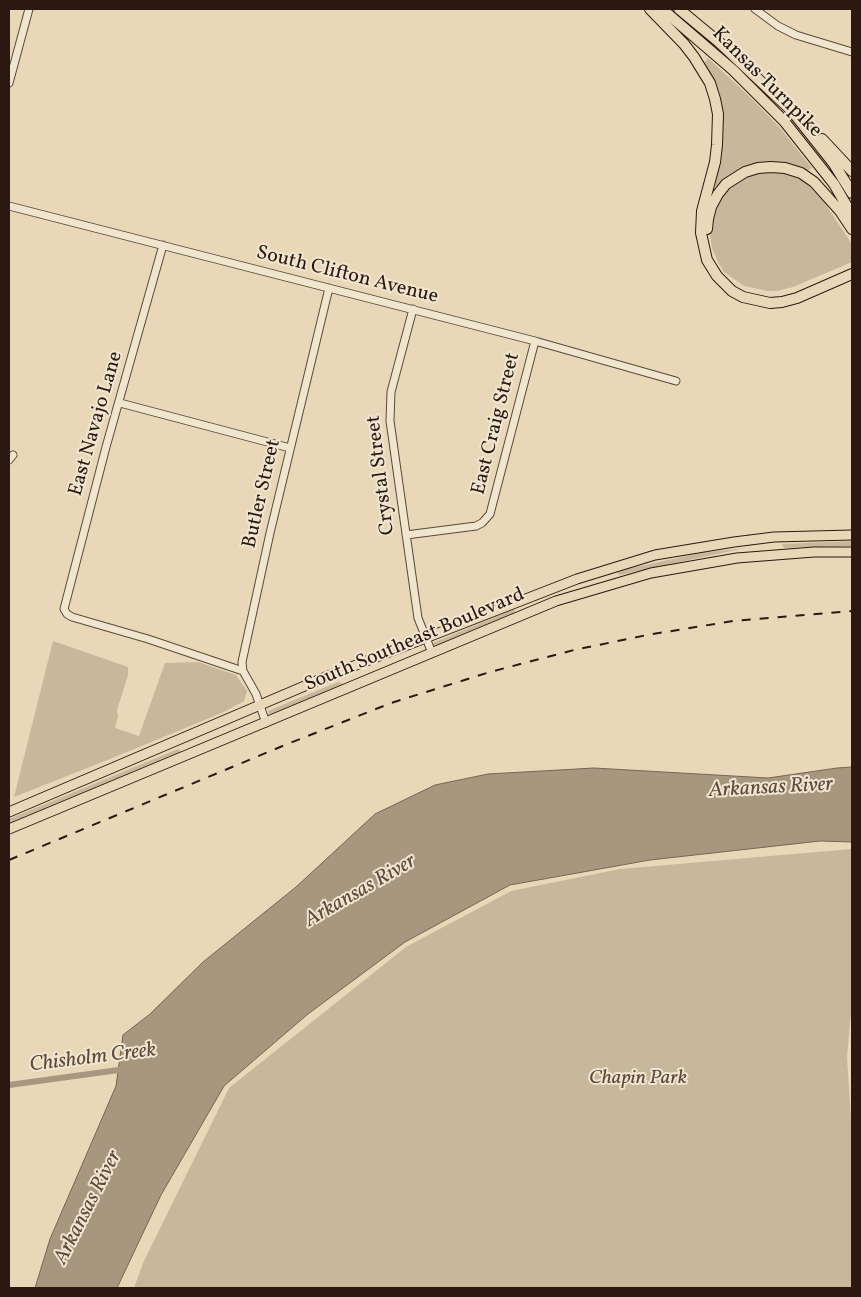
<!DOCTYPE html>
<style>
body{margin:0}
#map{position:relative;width:861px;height:1297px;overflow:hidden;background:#e8d8b7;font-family:Vollkorn,serif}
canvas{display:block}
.frame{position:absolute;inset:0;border:10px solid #2b1911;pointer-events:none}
</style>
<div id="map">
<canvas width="861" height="1297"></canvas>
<div class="frame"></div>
</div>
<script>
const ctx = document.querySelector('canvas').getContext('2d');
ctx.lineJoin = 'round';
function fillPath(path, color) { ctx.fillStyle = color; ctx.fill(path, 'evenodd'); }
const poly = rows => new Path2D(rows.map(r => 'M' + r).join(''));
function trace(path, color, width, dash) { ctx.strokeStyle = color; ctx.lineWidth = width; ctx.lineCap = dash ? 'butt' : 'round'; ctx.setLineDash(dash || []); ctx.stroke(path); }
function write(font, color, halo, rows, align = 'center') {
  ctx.font = font + ' Vollkorn,serif'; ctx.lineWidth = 4; ctx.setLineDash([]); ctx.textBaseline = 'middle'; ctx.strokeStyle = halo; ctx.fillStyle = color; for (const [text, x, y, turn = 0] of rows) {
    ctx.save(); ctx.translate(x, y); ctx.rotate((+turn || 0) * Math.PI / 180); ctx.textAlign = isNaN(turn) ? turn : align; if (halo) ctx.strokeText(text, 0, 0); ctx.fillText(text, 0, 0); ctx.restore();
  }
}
fillPath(poly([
 [708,58,751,98,780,128,812,168,806,172,787,164,765,162,751,165,739,170,724,179,717,187,713,184,721,141,704,63],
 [767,171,780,172,797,178,805,182,824,202,852,244,852,262,793,287,777,291,767,291,744,286,724,272,718,262,712,248,710,235,711,222,717,202,731,184,751,174],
 [852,541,852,546,784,548,782,544],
 [745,548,620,575,617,573,623,570,700,553],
 [512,610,515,610,514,614,435,647,433,647,432,644,435,642],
 [53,641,128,667,128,675,117,710,118,716,115,728,139,736,165,663,198,662,236,675,247,691,244,701,224,712,110,759,14,797],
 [338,682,342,683,340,687,275,714,269,714,268,711],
 [178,749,181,751,171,757,9,825,9,819],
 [852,849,852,1000,847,1057,852,1136,852,1288,134,1288,143,1263,229,1088,406,947,511,891,620,869]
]), '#c8b89b');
const water = poly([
 [852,767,852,842,820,841,650,860,510,885,405,942,308,1014,224,1086,161,1195,117,1288,35,1288,50,1239,116,1086,123,1035,150,1014,203,962,296,887,375,814,435,785,488,774,594,768,768,778,837,768,852,767]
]);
fillPath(water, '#a8977f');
trace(water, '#766553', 1);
trace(poly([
 [9,1085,126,1069]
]), '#a8977f', 6);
const minor = poly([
 [755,9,778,26,796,35,852,52],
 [9,83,29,9],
 [9,206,535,341,676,381],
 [163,245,106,447,64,609,67,614,72,617,148,639,243,671],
 [413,309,391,392,390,421,418,618,432,653],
 [120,403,290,448],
 [9,460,13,455],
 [406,535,476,526,482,523,490,514,535,341],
 [266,723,256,694,243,671,242,662,270,533,329,288]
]);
const major = poly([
 [9,812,328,676,577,579,655,555,734,542,774,537,852,535],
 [9,829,556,601,651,573,737,558,814,552,852,552]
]);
const highway = poly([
 [650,9,684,44,694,57,710,83,715,99,718,114,717,145,715,162,702,211,701,233,707,260,717,276,732,291,743,297,770,303,782,302,797,298,852,274],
 [662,9,733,70,784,121,834,184,852,215],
 [679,9,720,43,792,111,834,164,852,193],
 [822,139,852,171],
 [707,229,708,219,711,207,718,194,726,184,745,172,758,168,771,167,785,168,801,173,814,182,840,211,852,229]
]);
trace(minor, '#5a493a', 9);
trace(major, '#2b1911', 11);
trace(highway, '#2b1911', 12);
trace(minor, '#f0e6d0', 7);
trace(major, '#e8d8b7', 9);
trace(highway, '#e8d8b7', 10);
trace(poly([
 [9,860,285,745,391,703,490,672,574,650,647,635,733,621,852,611]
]), '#2b1911', 2, [9, 9]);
write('20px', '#2b1911', '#f0e6d0', [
 ["Kansas Turnpike",766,83,45],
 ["South Clifton Avenue",347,276,14],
 ["East Navajo Lane",97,424,-74],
 ["East Craig Street",497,424,-76],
 ["Crystal Street",382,475,-97],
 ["Butler Street",263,494,-77],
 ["South Southeast Boulevard",415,641,-23]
]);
write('italic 20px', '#5a493a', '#f0e6d0', [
 ["Chapin Park",638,1079]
]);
write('italic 21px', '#5d4b3d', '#f0e6d0', [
 ["Arkansas River",771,789,-3],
 ["Arkansas River",361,892,-30],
 ["Chisholm Creek",93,1059,-7],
 ["Arkansas River",89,1208,-63]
]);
</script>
